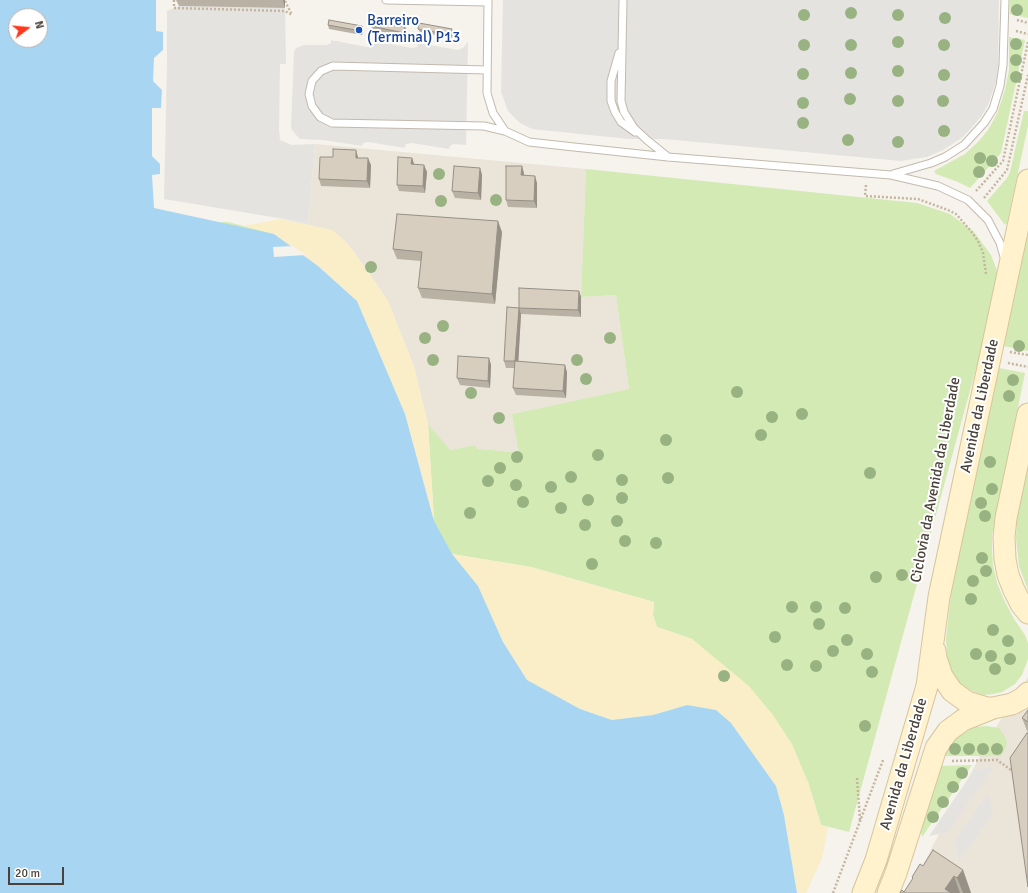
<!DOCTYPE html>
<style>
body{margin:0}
#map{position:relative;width:1028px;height:893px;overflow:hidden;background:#f6f2ec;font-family:Signika,sans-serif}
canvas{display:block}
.north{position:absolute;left:8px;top:8px;width:40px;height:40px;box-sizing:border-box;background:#fff;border:1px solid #b7b4b0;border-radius:50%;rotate:74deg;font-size:11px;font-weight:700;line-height:16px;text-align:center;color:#4b4339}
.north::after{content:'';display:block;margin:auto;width:14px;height:18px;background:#fd381c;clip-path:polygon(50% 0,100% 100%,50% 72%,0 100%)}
.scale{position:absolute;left:8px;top:867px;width:56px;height:18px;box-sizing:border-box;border:2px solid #4b4339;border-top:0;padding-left:5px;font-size:12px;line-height:14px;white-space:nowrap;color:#4b4339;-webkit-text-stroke:3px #fff;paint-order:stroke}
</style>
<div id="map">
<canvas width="1028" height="893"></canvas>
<div class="north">N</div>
<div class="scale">20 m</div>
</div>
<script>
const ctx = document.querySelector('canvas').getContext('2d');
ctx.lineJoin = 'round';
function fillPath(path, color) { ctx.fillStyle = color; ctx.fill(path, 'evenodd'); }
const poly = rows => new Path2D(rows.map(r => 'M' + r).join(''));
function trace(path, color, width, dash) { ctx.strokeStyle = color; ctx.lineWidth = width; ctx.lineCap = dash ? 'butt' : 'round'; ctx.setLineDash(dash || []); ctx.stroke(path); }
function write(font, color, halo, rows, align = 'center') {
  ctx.font = font + ' Signika,sans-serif'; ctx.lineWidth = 4; ctx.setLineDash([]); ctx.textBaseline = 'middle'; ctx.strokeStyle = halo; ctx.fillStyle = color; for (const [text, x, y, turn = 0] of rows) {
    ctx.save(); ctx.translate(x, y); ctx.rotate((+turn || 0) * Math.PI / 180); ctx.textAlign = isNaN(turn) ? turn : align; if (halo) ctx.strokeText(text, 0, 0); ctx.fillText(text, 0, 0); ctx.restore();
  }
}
fillPath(poly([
 [315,144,586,169,581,297,616,295,629,389,512,414,520,453,492,450,478,449,475,445,449,450,428,424,414,367,388,301,354,252,345,241,332,230,280,219,308,223],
 [1028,677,1028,893,908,893,991,735]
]), '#eae4d9');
fillPath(poly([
 [1010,0,1028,0,1028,18,1010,14],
 [1009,37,1025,40,1001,153,970,188,958,182,936,174,934,171,965,154,978,142,988,130,997,114,1005,90,1009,70],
 [1024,111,1028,111,1028,126,1007,223,1005,225,987,201,1007,178,1010,172],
 [586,169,917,203,950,214,974,232,991,255,996,268,1000,281,849,832,821,825,808,782,715,659,692,639,657,627,653,615,654,602,531,567,452,554,496,626,170,224,228,222,274,234,434,519,428,424,450,450,475,445,478,449,492,450,519,453,512,414,629,389,616,295,581,297],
 [1028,232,1028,351,1004,346],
 [999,368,1025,373,995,518,992,535,992,549,993,566,997,583,1004,600,1014,619,1025,635,1028,643,1028,659,1022,675,1015,684,1002,692,993,694,983,695,972,691,963,686,956,679,950,667,947,655,946,639,952,585],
 [1028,467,1028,590,1019,566,1016,538,1017,518],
 [987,726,999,728,1005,737,1007,743,1005,749,1001,756,944,756,950,743,958,736,975,727],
 [972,765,922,837,921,831,940,766]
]), '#d3eab4');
fillPath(poly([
 [280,219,332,230,345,241,354,252,388,301,414,367,428,424,434,521,405,414,357,301,318,266,274,234,243,226],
 [452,554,531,567,654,602,653,615,657,627,692,639,749,686,773,715,792,744,808,782,821,825,828,827,822,858,806,893,797,893,784,815,776,786,731,723,687,705,653,715,612,720,580,709,527,680,503,642,496,626]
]), '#f9eec8');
fillPath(poly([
 [503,0,999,0,998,67,996,82,988,105,981,117,963,137,943,150,927,157,901,161,664,139,629,139,532,129,520,123,508,111,501,92],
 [179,6,285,8,286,64,280,64,279,130,280,140,292,145,315,144,308,223,164,199,167,63,167,11],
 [331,40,367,47,373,45,374,41,412,48,417,47,418,43,458,50,463,48,468,42,466,145,453,144,450,146,449,149,412,143,406,144,405,148,368,142,363,143,362,146,323,140,300,139,297,136,292,130,291,126,294,52,296,48,304,45,327,45,331,43],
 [993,767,948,832,929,836,974,770],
 [988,793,993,813,959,861,955,842]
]), '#e5e3e0');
fillPath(poly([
 [0,0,156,0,156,31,163,32,163,50,154,58,153,81,162,90,161,108,152,108,152,156,160,164,160,174,152,175,154,208,274,234,318,266,357,301,405,414,434,521,452,554,478,586,503,642,527,680,580,709,612,720,653,715,687,705,716,710,731,723,776,786,784,815,797,893,0,893],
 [16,16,40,16,40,40,16,40]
]), '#a8d6f2');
fillPath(poly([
 [293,246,306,255,274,257,273,247]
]), '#f6f2ec');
const service = poly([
 [386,0,488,2],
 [488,0,487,93,493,113,505,131,516,136,529,142,574,147,668,157,891,175,938,186,968,200,988,220,1000,243,1005,260],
 [623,0,621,101,624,112,634,128,647,140,668,157],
 [619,53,611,81,611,101,615,112,621,122,635,132],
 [487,70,333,66,321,71,312,81,309,94,312,106,320,117,332,123,484,126,505,131],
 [893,174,931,163,945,157,964,145,984,123,993,109,1000,86,1003,65,1005,0]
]);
const secondary = poly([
 [1028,414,1006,518,1004,537,1005,559,1008,575,1014,590,1021,604,1028,613],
 [935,651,936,658,942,676,952,691,967,702,987,708,993,708,1012,704,1023,698,1028,693],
 [863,893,876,860,927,686,939,597,1028,180],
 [888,893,896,873,936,748,948,731,963,720,993,708]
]);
trace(service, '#c2baae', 9);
trace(secondary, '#d6c59b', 23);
trace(poly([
 [174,0,174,8,285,11,292,15],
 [285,1,292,15],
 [1017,20,1028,23],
 [1016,31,1028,34],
 [866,185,865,196,918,199,948,210,956,214,971,231,978,241,983,253,986,274],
 [976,191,1003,161,1028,42],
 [984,198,1007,170,1028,75],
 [1010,352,1028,355],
 [1008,363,1028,367],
 [921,580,922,570],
 [952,761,997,760,1011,770,1013,767],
 [857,778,860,820],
 [833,893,883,760]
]), '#c4b69e', 2.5, [2, 2]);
trace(service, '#fff', 7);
trace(secondary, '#fff2cc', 21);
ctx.fillStyle = '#98b381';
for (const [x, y] of [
 [1017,10],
 [851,13],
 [804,15],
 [898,15],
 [945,18],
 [898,42],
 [1016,44],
 [804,45],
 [851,45],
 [944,45],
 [1016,60],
 [898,71],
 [851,73],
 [803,74],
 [944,75],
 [1016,77],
 [850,99],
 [898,101],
 [943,101],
 [803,103],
 [803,123],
 [944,131],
 [848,140],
 [898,142],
 [980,158],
 [992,161],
 [979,172],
 [439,174],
 [496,200],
 [441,201],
 [371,267],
 [443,326],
 [425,338],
 [610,338],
 [1019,346],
 [433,360],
 [577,360],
 [586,379],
 [1013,380],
 [737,392],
 [471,393],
 [1009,396],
 [802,414],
 [772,417],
 [499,418],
 [761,435],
 [666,440],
 [598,455],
 [517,457],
 [990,462],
 [500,468],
 [870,473],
 [571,477],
 [668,478],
 [622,480],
 [488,481],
 [516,485],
 [551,487],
 [992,489],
 [622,498],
 [588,500],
 [523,502],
 [981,503],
 [561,508],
 [470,513],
 [985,516],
 [617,521],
 [585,525],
 [625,541],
 [656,543],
 [982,558],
 [592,564],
 [986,571],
 [902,575],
 [876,577],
 [973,581],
 [971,599],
 [792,607],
 [816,607],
 [845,608],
 [819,624],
 [993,630],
 [775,637],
 [847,640],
 [1008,641],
 [833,651],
 [867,654],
 [976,654],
 [991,656],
 [1010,659],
 [787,665],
 [816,666],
 [995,669],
 [872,672],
 [724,676],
 [865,726],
 [955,749],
 [969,749],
 [983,749],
 [997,749],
 [962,773],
 [953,787],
 [943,802],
 [933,817]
]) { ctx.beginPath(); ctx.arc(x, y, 6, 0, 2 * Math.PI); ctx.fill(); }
fillPath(poly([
 [176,0,285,0,285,8,179,6],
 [328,25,362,26,363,29,362,35,329,29],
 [371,26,405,27,406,31,405,36,372,30],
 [418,29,453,33,452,38,420,32],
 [358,157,358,158,371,165,370,188,321,186,319,179],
 [412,158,414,164,427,172,425,193,399,191,397,185],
 [480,168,482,175,481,200,455,198,452,191],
 [524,173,524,176,537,183,537,208,508,207,506,200],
 [502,232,495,304,422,298,418,288,421,261,397,259,393,249],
 [579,291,581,297,581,317,521,314,518,362,567,372,566,398,516,395,513,388,515,368,506,368,504,361,519,308],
 [489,358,491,365,490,388,460,385,457,378],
 [1028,710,1028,733,1022,718],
 [923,866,963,870,971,893,900,893,904,892,913,879,912,877]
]), '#bab1a5');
fillPath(poly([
 [283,0,285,0,285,8],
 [362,26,363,29,362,35,361,31],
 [405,27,406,31,405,36,404,33],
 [452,29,453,33,452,38,451,35],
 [356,150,358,157,358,165,356,158],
 [368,158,371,165,370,188,367,181],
 [412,158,414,164,411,164],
 [424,165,427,172,425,193,423,186],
 [522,166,524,173,524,182,521,175],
 [480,168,482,175,481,200,478,193],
 [535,176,537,183,537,208,534,201],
 [498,221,502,232,495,304,492,294],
 [579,291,581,297,581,317,578,310],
 [519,308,521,314,518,368,515,361],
 [489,358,491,365,490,388,488,381],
 [565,365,567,372,566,398,563,391],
 [963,870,971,893,963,893,957,878],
 [954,876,960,893,947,893,945,889]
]), '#979086');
const building = poly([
 [329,20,362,26,361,31,328,25,329,20],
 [372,21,405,27,404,33,371,26,372,21],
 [419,23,452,29,451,35,418,29,419,23],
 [333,149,356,150,356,158,368,158,367,181,319,179,320,157,333,157,333,149],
 [398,157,412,158,411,164,424,165,423,186,397,185,398,157],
 [454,166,480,168,478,193,452,191,454,166],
 [506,166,522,166,521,175,535,176,534,201,506,200,506,166],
 [397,214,498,221,492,294,418,288,422,252,393,249,397,214],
 [519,288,579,291,578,310,519,308,519,288],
 [507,307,519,308,515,361,504,361,507,307],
 [458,356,489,358,488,381,457,378,458,356],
 [515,361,565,365,563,391,513,388,515,361],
 [1028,710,1028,722,1022,718,1028,710],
 [1027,733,1028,734,1028,887,1010,758,1027,733],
 [933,850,963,870,957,878,954,876,945,889,951,893,900,893,902,890,904,892,913,878,912,877,920,864,923,866,933,850]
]);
fillPath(building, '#d8cec0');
trace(building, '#979086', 1);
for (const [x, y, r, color] of [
 [359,30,4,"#1a4fb4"]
]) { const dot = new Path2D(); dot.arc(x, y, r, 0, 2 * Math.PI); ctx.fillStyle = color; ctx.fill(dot); trace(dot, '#fff', 1.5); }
write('15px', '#164399', '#fff', [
 ["Barreiro",367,21],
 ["(Terminal) P13",367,38]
], 'left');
write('15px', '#4b4339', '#fff', [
 ["Avenida da Liberdade",980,406,-78],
 ["Ciclovia da Avenida da Liberdade",936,480,-79],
 ["Avenida da Liberdade",904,764,-74]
]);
</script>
